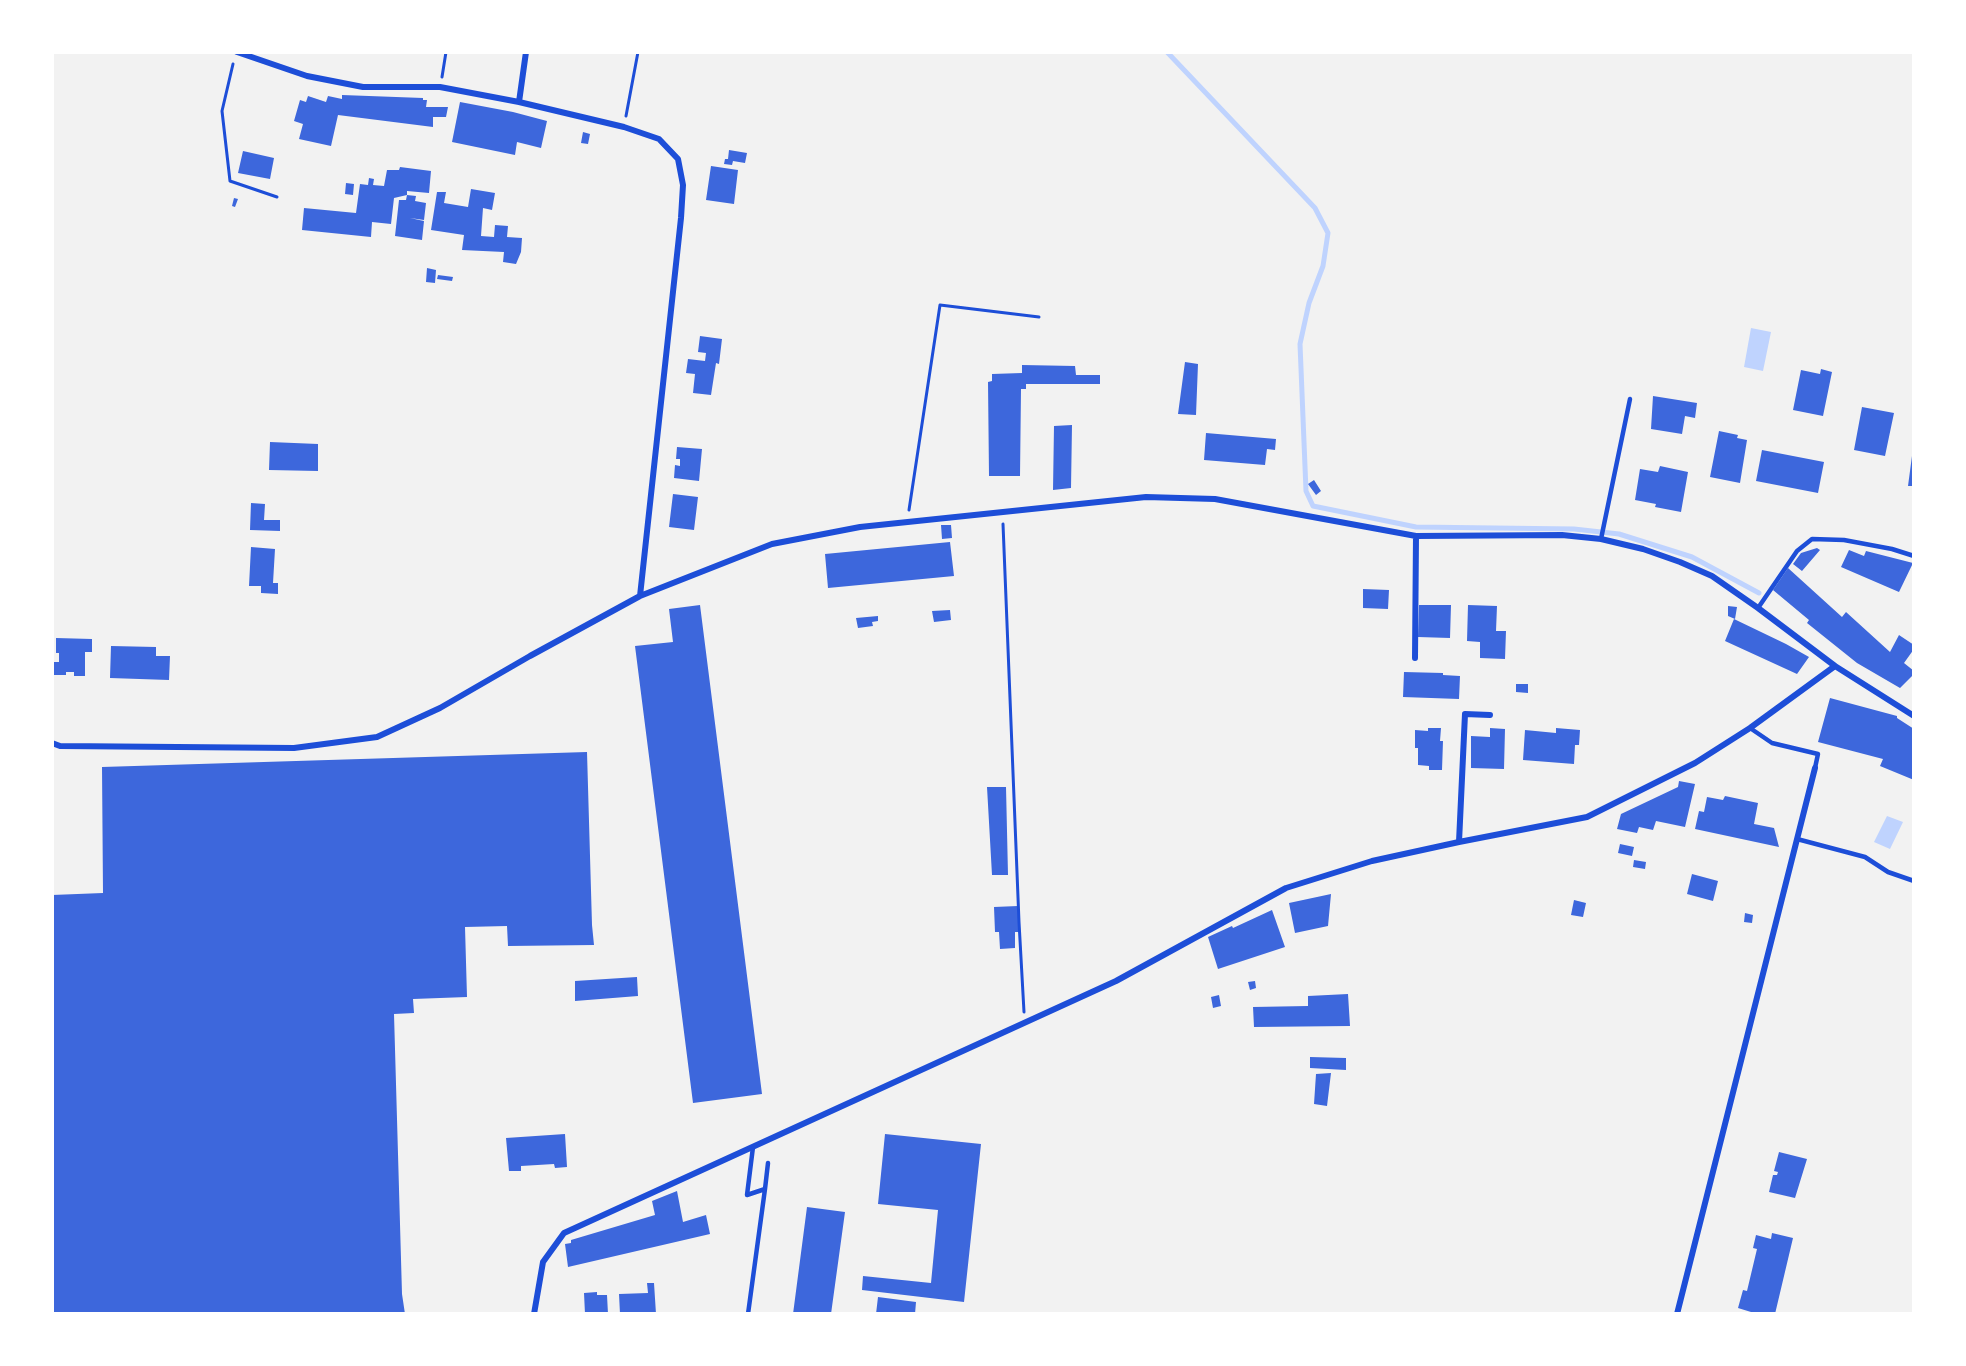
<!DOCTYPE html>
<style>
body{margin:0}
#map{position:relative;width:1966px;height:1366px;overflow:hidden;background:#f2f2f2;font-family:Overpass,sans-serif}
canvas{display:block}
.frame{position:absolute;inset:0;border:54px solid #fff;pointer-events:none}
</style>
<div id="map">
<canvas width="1966" height="1366"></canvas>
<div class="frame"></div>
</div>
<script>
const ctx = document.querySelector('canvas').getContext('2d');
ctx.lineJoin = 'round';
function fillPath(path, color) { ctx.fillStyle = color; ctx.fill(path, 'evenodd'); }
const poly = rows => new Path2D(rows.map(r => 'M' + r).join(''));
function trace(path, color, width, dash) { ctx.strokeStyle = color; ctx.lineWidth = width; ctx.lineCap = dash ? 'butt' : 'round'; ctx.setLineDash(dash || []); ctx.stroke(path); }
fillPath(poly([
 [1751,328,1771,332,1763,371,1744,367],
 [1887,816,1903,822,1890,849,1874,842]
]), '#bfd3fe');
trace(poly([
 [1167,52,1315,208,1328,233,1323,266,1309,303,1300,344,1306,491,1313,506,1416,527,1574,529,1619,534,1692,557,1759,593]
]), '#bfd3fe', 5);
fillPath(poly([
 [342,95,423,98,423,100,427,100,426,107,448,107,446,117,433,117,433,127,338,115,331,146,299,139,303,124,294,121,300,100,306,102,308,96,326,102,328,96,342,99],
 [460,102,513,112,547,121,541,148,517,142,515,155,452,142],
 [583,132,590,134,588,144,581,143],
 [729,150,747,153,745,163,733,161,732,165,724,164,725,159,728,159],
 [243,151,274,158,270,179,238,173],
 [711,166,738,170,734,204,706,200],
 [400,167,431,171,429,193,407,191,407,195,394,198,391,224,372,222,371,237,302,230,304,208,356,213,360,184,368,185,369,178,374,179,373,185,384,186,387,170,399,170],
 [346,183,354,184,353,195,345,194],
 [471,189,495,193,492,210,483,208,481,236,494,237,495,225,508,226,507,237,522,238,521,252,516,264,503,262,504,252,462,250,464,235,431,230,437,192,446,192,444,203,468,207],
 [407,195,416,196,415,201,426,203,424,220,410,218,424,221,422,240,395,236,399,200,406,200],
 [234,198,238,199,235,207,232,206],
 [427,268,436,270,435,283,426,282],
 [438,275,453,277,452,281,437,279],
 [700,336,722,339,719,364,716,363,711,395,693,393,695,374,686,373,688,359,705,361,706,353,698,352],
 [1185,362,1198,364,1196,415,1178,414],
 [1022,365,1075,366,1076,375,1100,375,1100,384,1026,384,1026,389,1021,389,1020,476,989,476,988,382,992,381,992,374,1022,373],
 [1821,369,1832,372,1823,416,1793,410,1801,370,1820,374],
 [1653,396,1697,403,1695,418,1685,416,1682,434,1651,429],
 [1862,407,1894,413,1885,456,1854,450],
 [1072,425,1071,488,1053,490,1054,426],
 [1719,431,1738,435,1737,438,1747,440,1740,483,1710,477],
 [1206,433,1276,439,1275,450,1267,449,1265,465,1204,460],
 [270,442,318,444,318,471,269,470],
 [677,447,702,449,699,481,674,478,675,465,680,466,680,459,676,459],
 [1762,450,1824,462,1818,493,1756,481],
 [1912,456,1914,456,1914,486,1908,486],
 [1660,466,1688,472,1681,512,1655,507,1656,504,1635,500,1640,469,1658,472],
 [1314,480,1321,491,1316,495,1308,484],
 [673,494,698,497,694,530,669,527],
 [251,503,265,504,264,520,280,520,280,531,250,530],
 [941,525,951,525,952,538,942,539],
 [950,542,954,576,828,588,825,554],
 [251,547,275,549,273,583,278,583,278,594,261,593,261,586,249,586],
 [1817,548,1820,550,1802,571,1793,564,1801,553],
 [1849,550,1864,556,1866,551,1913,563,1899,592,1841,567],
 [1788,568,1842,617,1846,612,1890,652,1899,635,1914,645,1914,649,1904,663,1914,671,1914,674,1900,688,1857,663,1807,623,1809,620,1773,590],
 [1363,589,1389,590,1388,609,1363,608],
 [700,605,762,1094,693,1103,635,646,673,642,669,609],
 [1419,605,1451,605,1450,638,1418,637],
 [1468,605,1497,606,1496,631,1506,631,1505,659,1480,658,1480,642,1467,641],
 [1728,606,1737,607,1735,619,1728,616],
 [950,610,951,620,934,622,932,611],
 [878,616,878,621,872,622,873,626,858,628,856,618],
 [1734,619,1786,644,1809,657,1797,674,1725,641],
 [56,638,92,639,92,652,85,652,85,676,74,676,74,672,66,672,66,675,52,675,53,662,59,662,59,653,56,653],
 [111,646,156,647,156,656,170,656,169,680,110,678],
 [1404,672,1443,673,1443,675,1460,676,1459,699,1403,697],
 [1516,684,1528,684,1528,693,1516,692],
 [1830,698,1897,716,1897,718,1914,729,1914,780,1880,766,1883,759,1818,742],
 [1428,728,1441,728,1440,741,1443,741,1442,770,1429,770,1429,766,1418,765,1418,748,1415,748,1415,730,1428,731],
 [1490,728,1505,729,1504,769,1471,768,1471,736,1490,737],
 [1556,728,1580,730,1579,745,1575,745,1574,764,1523,760,1525,730,1556,733],
 [587,752,592,925,594,945,508,946,507,926,465,927,467,997,413,999,414,1013,394,1014,402,1294,405,1314,52,1314,52,895,103,893,102,767],
 [1679,781,1695,784,1685,827,1656,821,1653,830,1639,827,1637,833,1617,829,1621,814,1678,787],
 [987,787,1006,787,1008,875,992,875],
 [1725,796,1758,803,1754,824,1774,828,1779,847,1695,829,1699,811,1704,812,1707,797,1723,800],
 [1620,844,1634,847,1632,856,1618,853],
 [1634,860,1646,862,1645,869,1633,867],
 [1692,874,1718,881,1713,901,1687,894],
 [1331,894,1328,926,1295,933,1289,903],
 [1574,900,1586,903,1583,917,1571,915],
 [1018,906,1019,932,1015,932,1015,948,1000,949,999,932,995,932,994,907],
 [1272,910,1285,947,1218,969,1208,937,1232,926,1233,928],
 [1745,913,1753,915,1752,923,1744,922],
 [637,977,638,996,575,1001,575,981],
 [1255,981,1256,988,1250,990,1248,982],
 [1348,994,1350,1026,1254,1027,1253,1007,1308,1006,1308,996],
 [1219,995,1221,1006,1213,1008,1211,997],
 [1310,1057,1346,1058,1346,1070,1310,1068],
 [1331,1073,1327,1106,1314,1104,1316,1074],
 [565,1134,567,1167,555,1168,554,1164,521,1166,521,1171,509,1171,506,1138],
 [885,1134,981,1144,964,1302,862,1290,863,1276,931,1283,938,1210,878,1204],
 [1779,1152,1807,1159,1795,1198,1769,1192,1773,1175,1777,1175,1778,1172,1774,1171],
 [677,1191,683,1222,706,1215,710,1234,568,1267,565,1244,571,1243,571,1240,655,1215,652,1201],
 [807,1207,845,1212,831,1314,793,1314],
 [1772,1233,1793,1238,1775,1314,1751,1314,1751,1312,1738,1308,1743,1290,1747,1291,1757,1249,1753,1248,1756,1235,1771,1239],
 [647,1283,654,1283,656,1314,620,1314,619,1294,648,1293],
 [597,1292,597,1295,607,1295,608,1314,585,1314,584,1293],
 [878,1297,916,1302,915,1314,876,1314]
]), '#3d67dc');
trace(poly([
 [233,64,222,111,230,181,277,197],
 [442,77,446,52],
 [626,116,638,52],
 [909,510,940,305,1039,317],
 [1003,524,1019,922,1024,1012]
]), '#1d4ed8', 3);
trace(poly([
 [1601,539,1630,399],
 [1758,608,1797,551,1812,539,1844,540,1892,549,1914,556],
 [1750,728,1772,743,1818,754,1815,768],
 [1797,839,1865,857,1888,872,1914,881],
 [753,1147,747,1195,765,1189,768,1163],
 [748,1314,765,1189]
]), '#1d4ed8', 4.5);
trace(poly([
 [237,52,307,76,363,87,440,87,519,102,624,127,659,139,678,159,683,185,681,218,640,596],
 [519,102,526,52],
 [1415,658,1416,536],
 [52,743,60,746,294,748,377,737,440,708,530,656,640,596,772,544,860,527,1146,497,1215,499,1416,536,1562,535,1601,539,1643,549,1680,562,1712,576,1758,608,1835,666,1914,716],
 [1459,842,1465,714,1490,715],
 [534,1314,543,1262,564,1233,1116,981,1286,888,1372,861,1459,842,1587,817,1695,763,1750,728,1835,666],
 [1677,1314,1815,768]
]), '#1d4ed8', 6);
</script>
